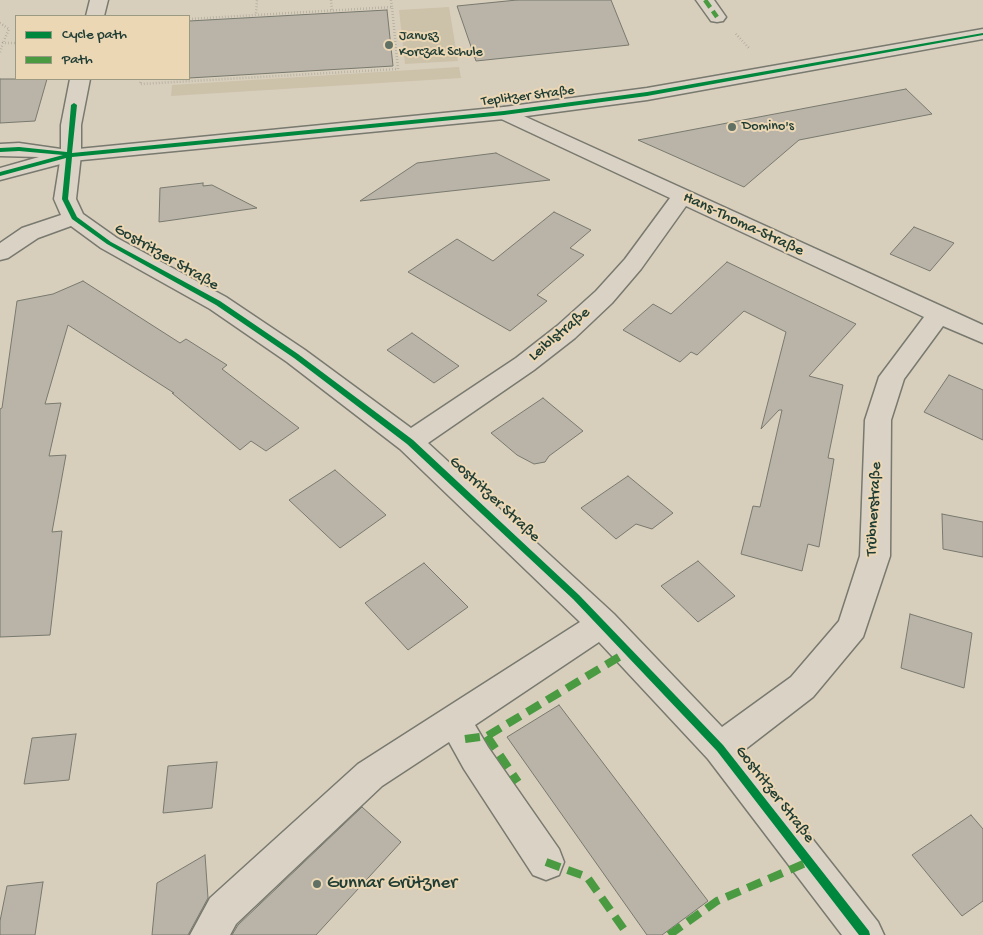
<!DOCTYPE html>
<meta charset="utf-8">
<style>
body{margin:0}
#map{position:relative;width:983px;height:935px;overflow:hidden;background:#d8cebc;font-family:"Gochi Hand",sans-serif}
canvas{display:block}
.legend{position:absolute;left:15px;top:15px;width:175px;height:65px;box-sizing:border-box;background:#ecd7b5;border:1px solid #9a9981;margin:0;padding:6px 9px;list-style:none;font-size:15px;color:#1f3d34}
.legend li{display:flex;align-items:center;gap:10px;height:25px}
.legend b{width:25px;border:1px solid #9a9981}
</style>
<div id="map">
<canvas width="983" height="935"></canvas>
<ul class="legend">
<li><b style="height:6px;background:#00873e"></b>Cycle path</li>
<li><b style="height:6px;background:#4a9a42"></b>Path</li>
</ul>
</div>
<script>
const ctx = document.querySelector('canvas').getContext('2d');
ctx.lineJoin = 'round';
function fillPath(path, color) { ctx.fillStyle = color; ctx.fill(path, 'evenodd'); }
const poly = rows => new Path2D(rows.map(r => 'M' + r).join(''));
function trace(path, color, width, dash) { ctx.strokeStyle = color; ctx.lineWidth = width; ctx.lineCap = dash ? 'butt' : 'round'; ctx.setLineDash(dash || []); ctx.stroke(path); }
function write(font, color, halo, rows, align = 'center') {
  ctx.font = font + ' "Gochi Hand",sans-serif'; ctx.lineWidth = 4; ctx.setLineDash([]); ctx.textBaseline = 'middle'; ctx.strokeStyle = halo; ctx.fillStyle = color; for (const [text, x, y, turn = 0] of rows) {
    ctx.save(); ctx.translate(x, y); ctx.rotate((+turn || 0) * Math.PI / 180); ctx.textAlign = isNaN(turn) ? turn : align; if (halo) ctx.strokeText(text, 0, 0); ctx.fillText(text, 0, 0); ctx.restore();
  }
}
fillPath(poly([
 [449,7,458,61,405,64,399,10],
 [459,67,461,78,171,96,172,85]
]), '#ccc2aa');
const building = poly([
 [517,0,611,0,629,45,476,61,457,6,517,0],
 [387,10,393,66,189,78,189,21,387,10],
 [0,79,47,79,35,121,0,123,0,79],
 [906,89,932,114,799,140,744,187,638,140,906,89],
 [496,153,550,180,360,201,417,163,496,153],
 [203,183,203,186,212,185,257,208,159,222,160,188,203,183],
 [554,212,591,230,570,248,584,255,537,295,547,301,510,331,408,272,457,239,493,261,554,212],
 [914,227,954,243,930,271,890,254,914,227],
 [727,262,856,324,809,376,843,385,828,458,834,459,819,547,808,544,802,571,741,554,753,506,760,507,782,410,779,410,761,429,786,332,744,311,697,355,691,352,680,362,623,330,653,304,671,314,727,262],
 [83,281,180,343,186,339,227,365,222,369,299,428,266,451,251,441,240,450,172,393,174,393,68,325,45,404,61,403,49,456,66,455,52,532,62,531,50,635,0,637,0,409,2,408,17,301,53,294,83,281],
 [412,333,459,366,434,383,387,350,412,333],
 [949,375,983,390,983,440,924,412,949,375],
 [543,398,583,431,549,456,545,462,534,464,517,455,491,433,543,398],
 [335,470,386,515,340,548,289,500,335,470],
 [628,476,673,513,652,529,636,524,616,539,581,508,628,476],
 [942,514,983,522,983,557,943,549,942,514],
 [698,561,735,596,698,622,661,586,698,561],
 [424,563,468,607,408,650,365,603,424,563],
 [910,614,972,633,964,688,901,668,910,614],
 [559,705,708,901,662,935,647,935,507,737,559,705],
 [76,734,69,780,24,784,32,738,76,734],
 [217,762,212,808,163,813,168,766,217,762],
 [362,807,401,842,316,935,232,935,238,925,362,807],
 [971,815,983,829,983,901,962,916,912,855,971,815],
 [205,855,208,898,188,935,152,935,157,883,205,855],
 [43,882,35,935,0,935,0,921,7,886,43,882]
]);
fillPath(building, '#b9b4a7');
trace(building, '#78796f', 1);
const minor = poly([
 [90,0,108,0,104,16,86,16,90,0],
 [696,0,714,0,726,17,723,21,717,22,711,21,696,0],
 [70,79,90,79,81,125,81,155,76,199,83,214,117,238,226,297,305,350,411,428,516,358,557,326,596,291,625,259,670,198,497,117,494,113,497,109,504,107,983,325,983,343,943,326,904,379,891,420,890,556,863,637,813,697,743,751,878,922,884,935,842,935,708,759,599,642,475,725,488,747,559,849,564,862,559,875,546,880,533,875,464,769,449,742,382,786,236,924,230,935,190,935,210,898,358,764,580,622,400,449,287,362,210,309,101,248,71,226,38,238,8,258,0,260,0,243,22,228,61,215,54,199,61,155,61,125,70,79],
 [686,206,924,317,879,377,865,420,860,556,839,621,791,677,722,727,614,614,428,443,534,370,575,338,612,303,641,269,686,206]
]);
const major = poly([
 [983,29,983,39,647,100,504,119,72,161,0,180,0,168,39,157,0,156,0,144,19,143,68,150,504,107,647,88,983,29]
]);
trace(minor, '#78796f', 3);
trace(major, '#78796f', 3);
trace(poly([
 [331,0,332,11],
 [391,0,392,7],
 [189,19,256,15,257,0],
 [0,23,9,29,3,43],
 [736,34,749,48],
 [0,52,3,43,16,43],
 [141,79,140,84,398,69,392,7,256,15]
]), '#9c9b91', 2.5, [0.5, 2.5]);
fillPath(minor, '#dad2c5');
fillPath(major, '#dad2c5');
trace(poly([
 [705,0,717,17]
]), '#4a9a42', 4.5, [9, 4.5]);
trace(poly([
 [487,736,518,782],
 [465,739,487,736,629,651],
 [546,862,587,877,628,935],
 [669,935,717,901,808,862]
]), '#4a9a42', 8, [15, 8]);
fillPath(poly([
 [983,33,983,35,647,96,504,115,72,157,68,199,77,217,111,242,220,301,298,354,413,440,579,595,723,745,869,931,870,935,859,935,717,751,573,599,407,444,294,358,216,305,107,244,72,219,62,199,66,158,0,176,0,172,63,155,19,151,0,152,0,148,19,147,67,152,71,105,74,103,77,105,72,153,504,111,647,92,983,33]
]), '#00873e');
for (const [x, y, r, color] of [
 [389,45,5,"#607064"],
 [732,127,5,"#607064"],
 [317,884,5,"#607064"]
]) { const dot = new Path2D(); dot.arc(x, y, r, 0, 2 * Math.PI); ctx.fillStyle = color; ctx.fill(dot); trace(dot, '#ecd7b5', 2); }
write('14px', '#1f3d34', '#ecd7b5', [
 ["Janusz",399,37],
 ["Korczak Schule",399,53],
 ["Domino's",742,127]
], 'left');
write('14px', '#1f3d34', '#ecd7b5', [
 ["Teplitzer Straße",528,97,-7]
]);
write('16px', '#1f3d34', '#ecd7b5', [
 ["Hans-Thoma-Straße",743,225,25],
 ["Gostritzer Straße",166,258,30],
 ["Leiblstraße",560,335,-40],
 ["Gostritzer Straße",494,500,43],
 ["Trübnerstraße",875,509,-87],
 ["Gostritzer Straße",774,795,52]
]);
write('19px', '#1f3d34', '#ecd7b5', [
 ["Gunnar Grützner",327,884]
], 'left');
</script>
